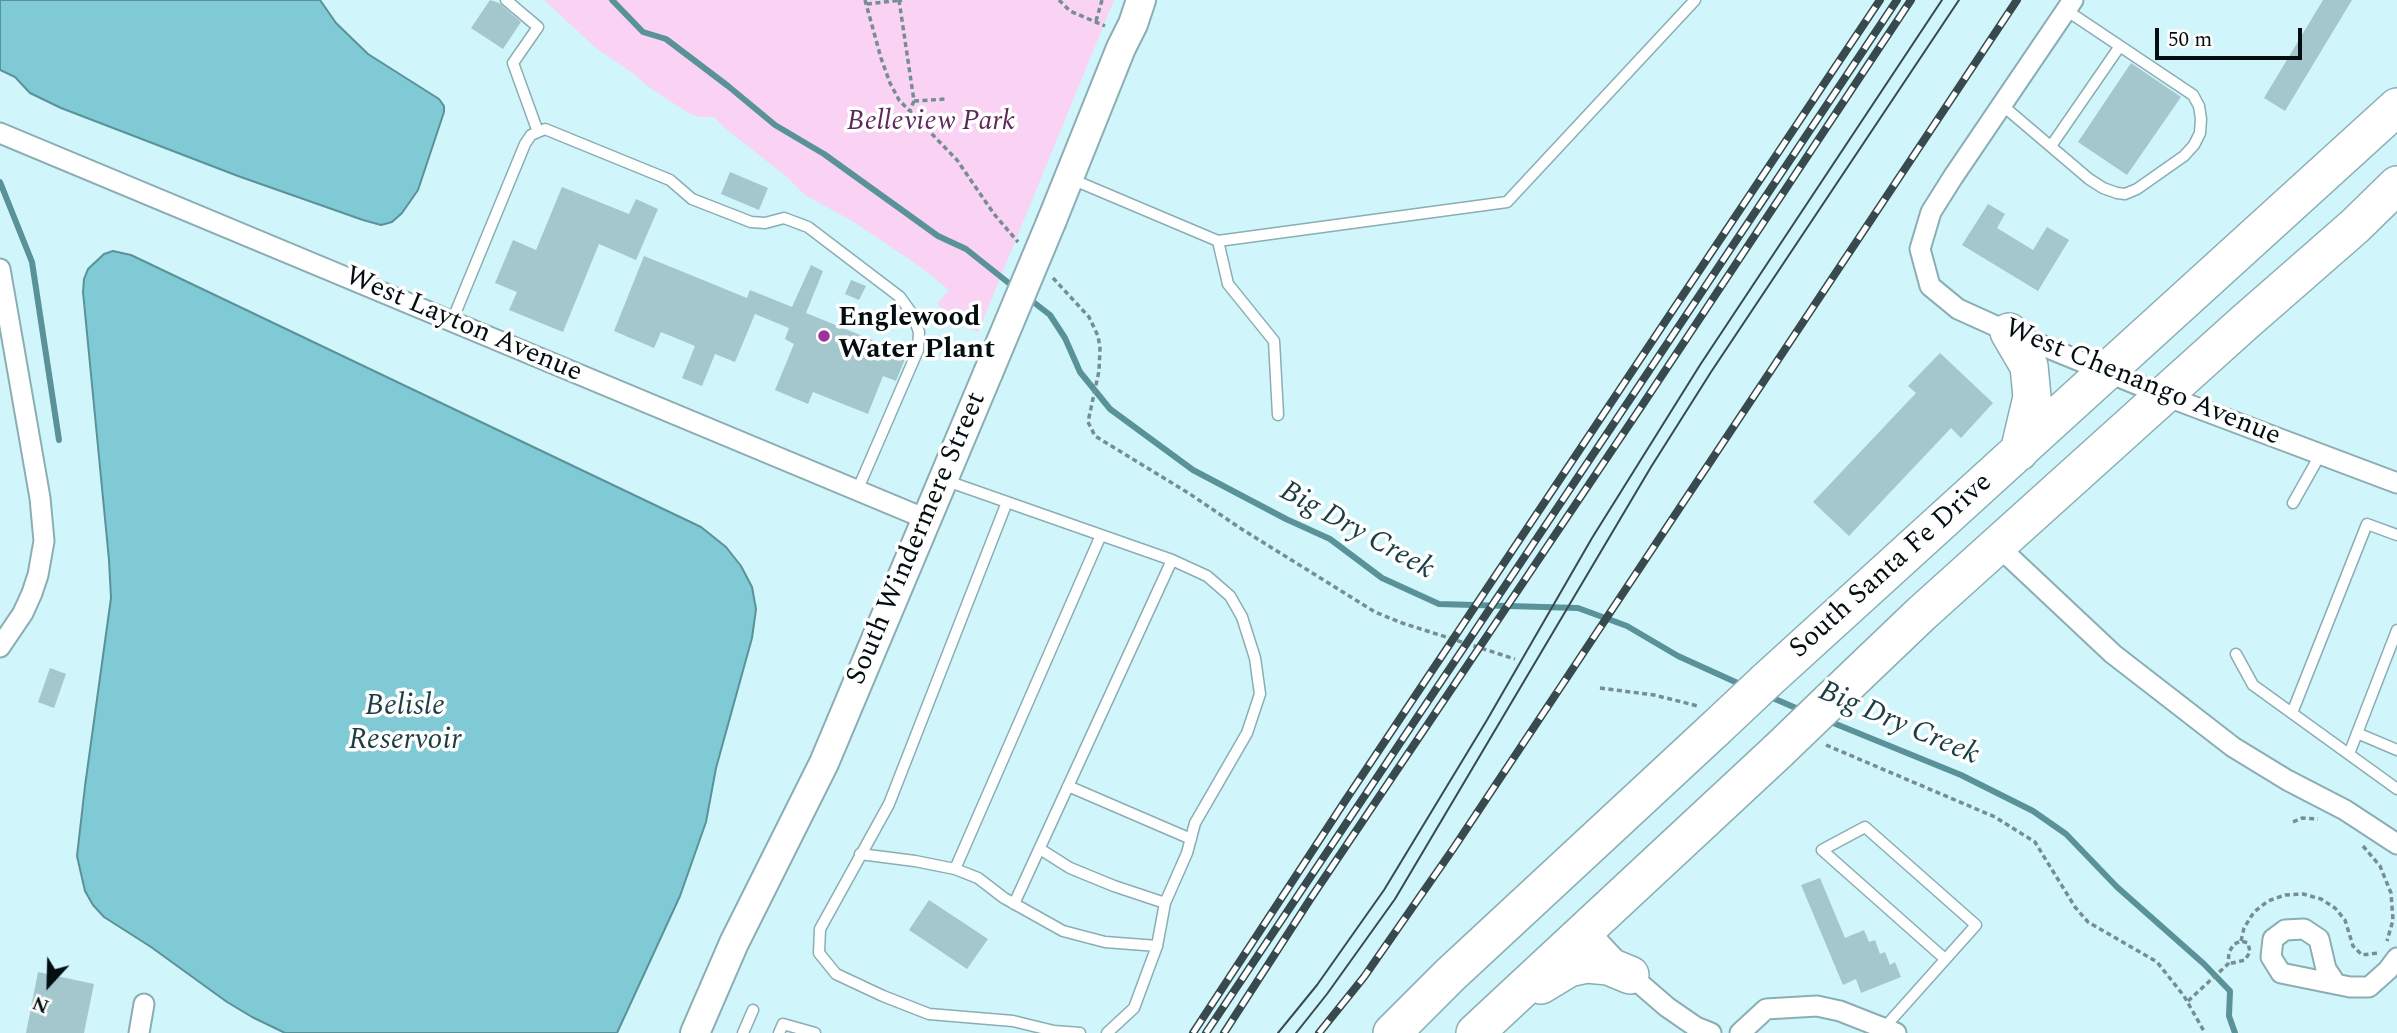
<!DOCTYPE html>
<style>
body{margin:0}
#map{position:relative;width:2397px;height:1033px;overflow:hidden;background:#d0f5fb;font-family:Spectral,serif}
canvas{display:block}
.north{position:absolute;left:14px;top:949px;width:70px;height:70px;-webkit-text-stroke:5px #fff;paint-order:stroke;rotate:202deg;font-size:19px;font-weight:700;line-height:28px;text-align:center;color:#030e10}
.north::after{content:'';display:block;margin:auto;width:24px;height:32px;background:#030e10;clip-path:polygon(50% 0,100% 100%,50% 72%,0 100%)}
.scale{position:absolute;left:2155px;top:28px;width:147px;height:32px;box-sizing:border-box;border:4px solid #030e10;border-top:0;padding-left:9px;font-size:21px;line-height:24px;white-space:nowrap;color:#030e10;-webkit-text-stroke:5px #fff;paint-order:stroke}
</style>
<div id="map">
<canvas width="2397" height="1033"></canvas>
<div class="north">N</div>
<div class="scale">50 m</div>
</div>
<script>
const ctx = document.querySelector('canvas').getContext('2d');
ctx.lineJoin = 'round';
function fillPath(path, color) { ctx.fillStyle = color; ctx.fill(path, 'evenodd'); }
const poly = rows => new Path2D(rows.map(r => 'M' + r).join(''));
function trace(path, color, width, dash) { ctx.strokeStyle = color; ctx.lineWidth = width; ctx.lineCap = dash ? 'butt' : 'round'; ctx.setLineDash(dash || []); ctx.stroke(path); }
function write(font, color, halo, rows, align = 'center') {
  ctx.font = font + ' Spectral,serif'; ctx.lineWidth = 7; ctx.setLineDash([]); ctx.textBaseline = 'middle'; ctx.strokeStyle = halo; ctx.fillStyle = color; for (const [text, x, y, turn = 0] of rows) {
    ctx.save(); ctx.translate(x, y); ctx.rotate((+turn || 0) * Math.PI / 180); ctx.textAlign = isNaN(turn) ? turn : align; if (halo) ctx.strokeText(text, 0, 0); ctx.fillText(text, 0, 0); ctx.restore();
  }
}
fillPath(poly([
 [544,0,1114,0,978,332,957,323,937,304,949,290,922,268,854,222,805,195,787,177,726,129,714,117,699,117,690,114,650,88,634,74,597,49]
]), '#f9d2f4');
const water = poly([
 [0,0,320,0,336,23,368,54,439,99,444,106,444,112,418,190,402,213,392,222,381,225,363,220,238,176,61,108,30,93,15,77,0,70,0,0],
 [113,251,131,255,701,527,726,547,741,566,752,587,756,609,752,638,716,768,706,822,680,896,617,1033,285,1033,252,1017,227,1002,151,947,104,917,93,905,85,891,77,856,85,786,111,598,109,560,83,292,84,279,88,269,104,254,113,251]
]);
fillPath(water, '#7fcad4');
trace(water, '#5a9299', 2);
trace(poly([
 [612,0,643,32,666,39,728,86,775,125,824,154,938,236,966,249,1015,288],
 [0,182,32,262,59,440],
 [1027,297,1050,315,1065,338,1080,372,1110,409,1193,470,1286,519,1330,539,1382,578,1439,604,1578,608,1627,626,1678,656,1742,685],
 [1768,696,1803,711],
 [1826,720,1961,775,2033,811,2066,834,2117,887,2204,964,2230,991,2229,1016,2235,1033]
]), '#5a9299', 6);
fillPath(poly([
 [490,0,499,3,521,22,503,49,471,28],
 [2323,0,2352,0,2285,111,2264,98],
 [2131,63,2181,97,2127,175,2078,142],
 [730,172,768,188,759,210,721,194],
 [562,187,629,214,636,199,658,209,636,260,599,244,563,332,509,310,517,292,495,283,513,240,536,250],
 [1988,204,2005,214,1997,228,2033,250,2047,227,2069,240,2038,291,1962,245],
 [644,256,747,298,750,290,792,307,811,265,823,271,806,313,907,354,896,381,883,376,868,414,813,392,808,404,775,390,794,344,785,339,789,328,755,314,735,362,715,354,702,386,682,378,695,346,661,332,654,348,614,331],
 [851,280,866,286,859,300,845,294],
 [1940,353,1993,403,1961,438,1951,428,1849,536,1813,502,1916,393,1908,386],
 [50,668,66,674,54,708,38,702],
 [1820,878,1845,938,1864,930,1869,942,1875,940,1880,954,1885,952,1890,965,1895,962,1901,977,1861,993,1856,979,1843,985,1801,885],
 [929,900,988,939,967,969,909,930],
 [38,972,94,984,84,1033,26,1033]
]), '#a3c7cc');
const lane = poly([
 [506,0,538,27,513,63,538,132],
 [2002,105,2089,179,2103,188,2117,193,2125,194,2137,189,2184,156,2194,145,2200,133,2201,119,2199,106,2193,95,2066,10],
 [2051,146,2120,46],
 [1069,178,1218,241,1507,202,1695,0],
 [1218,241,1228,284,1274,341,1278,415],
 [452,321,525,144,531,135,545,129,670,180,692,199,751,222,765,223,784,218,808,227,900,297,913,315,919,332,918,350,857,491],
 [947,481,1172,560,1207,576,1230,596,1242,617,1255,658,1260,694,1247,733,1195,823,1187,853,1165,903,1157,946,1134,1008,1107,1033],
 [1007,502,889,804,820,929,819,953,836,974,883,996,929,1014,1013,1021,1054,1031,1080,1033],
 [2293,503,2320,455],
 [2236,654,2253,685,2397,789],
 [2292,713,2367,524,2397,535],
 [2357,733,2397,750],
 [2349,754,2397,630],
 [1068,786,1191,839],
 [1040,849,1070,868,1114,886,1165,903],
 [860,854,915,861,955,869,978,878,1004,898,1063,931,1105,942,1157,946],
 [955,869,1101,535],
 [1014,904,1172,560],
 [1884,1028,1976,925,1865,827,1822,850,1945,959],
 [743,1033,753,1010],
 [779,1033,783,1024,815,1033]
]);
const street = poly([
 [2073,0,1953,177,1931,212,1920,249,1930,286,1958,309,2009,332,2163,395,2397,483],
 [0,133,926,519],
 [0,269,40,498,44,541,38,575,32,593,23,613,0,647],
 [1998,546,2113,654,2233,747,2287,780,2345,810,2397,844],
 [1586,928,1630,975,1667,1007,1696,1027,1711,1033],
 [2336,984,2326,969,2319,939,2304,929,2285,930,2273,939,2271,957,2281,973,2350,987,2369,987,2388,970,2397,958],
 [139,1033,144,1004],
 [1740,1033,1766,1009,1817,1006,1840,1011,1896,1033]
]);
const secondary = poly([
 [1052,220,1121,48,1133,24,1141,0],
 [695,1033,734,943,824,763,988,373]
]);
const highway = poly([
 [2009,332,2029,366,2032,397,2019,452],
 [1766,681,2397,107],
 [1830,701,1921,614,2244,323,2355,226,2397,185],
 [1541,985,1569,968,1587,964,1608,966,1630,975],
 [1392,1033,1450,975,1715,729],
 [1475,1033,1778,751]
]);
trace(lane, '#8aaeb3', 13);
trace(street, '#8aaeb3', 23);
trace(secondary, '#8aaeb3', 32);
trace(highway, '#8aaeb3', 40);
trace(poly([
 [865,0,881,58,890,83,899,100,957,160,994,214,1018,242],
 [899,0,914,101,910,110],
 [1059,0,1070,11,1105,26],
 [867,4,902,0],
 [1096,21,1102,0],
 [914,101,946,99],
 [1053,278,1089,317,1098,336,1100,348,1099,371,1088,422,1095,436,1190,494,1240,528,1375,612,1402,623,1515,659],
 [1600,688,1654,695,1698,706],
 [1826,745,1995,817,2035,842,2075,907,2088,922,2157,962,2184,996,2205,1033],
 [2293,822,2302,818,2318,819],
 [2363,846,2380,866,2391,893,2393,920,2387,941],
 [2241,941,2244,928,2254,912,2268,901,2285,895,2303,894,2321,899,2335,908,2345,920,2353,946,2362,955,2378,953],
 [2188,1001,2228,964,2229,952,2234,944,2241,941,2248,943,2250,952,2245,960,2228,964]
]), '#748e92', 3.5, [5, 3.5]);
trace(lane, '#fff', 10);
trace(street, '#fff', 19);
trace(secondary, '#fff', 28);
trace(highway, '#fff', 37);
trace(poly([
 [1278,1033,1317,985,1384,890,1487,720,1592,538,1700,365,1942,0],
 [1296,1033,1327,994,1395,899,1651,467,1711,372,1959,0]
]), '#384a4d', 2);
const rail = poly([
 [1193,1033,1345,801,1880,0],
 [1206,1033,1897,0],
 [1224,1033,1311,898,1641,407,1911,0],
 [1319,1033,1364,977,1453,849,2017,0]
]);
trace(rail, '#384a4d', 8);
trace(rail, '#fff', 5, [16]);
const secondaryBridge = poly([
 [988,373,1052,220]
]);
const highwayBridge = poly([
 [1715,729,1766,681],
 [1778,751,1830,701]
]);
trace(secondaryBridge, '#8aaeb3', 32, []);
trace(highwayBridge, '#8aaeb3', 40, []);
trace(secondaryBridge, '#fff', 28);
trace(highwayBridge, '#fff', 37);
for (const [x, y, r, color] of [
 [824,336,7,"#9c3497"]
]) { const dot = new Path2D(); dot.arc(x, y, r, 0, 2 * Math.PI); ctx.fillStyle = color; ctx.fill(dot); trace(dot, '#fff', 2.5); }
write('italic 28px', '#5e285b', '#fff', [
 ["Belleview Park",931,124]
]);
write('bold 28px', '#030e10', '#fff', [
 ["Englewood",838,320],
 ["Water Plant",838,352]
], 'left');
write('28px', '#030e10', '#fff', [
 ["West Layton Avenue",463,326,23],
 ["West Chenango Avenue",2142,384,22],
 ["South Windermere Street",918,539,-67],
 ["South Santa Fe Drive",1892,567,-42]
]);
write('italic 30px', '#1a3e43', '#fff', [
 ["Big Dry Creek",1356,532,29],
 ["Belisle",405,708],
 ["Reservoir",405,742],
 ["Big Dry Creek",1898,725,23]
]);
</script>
